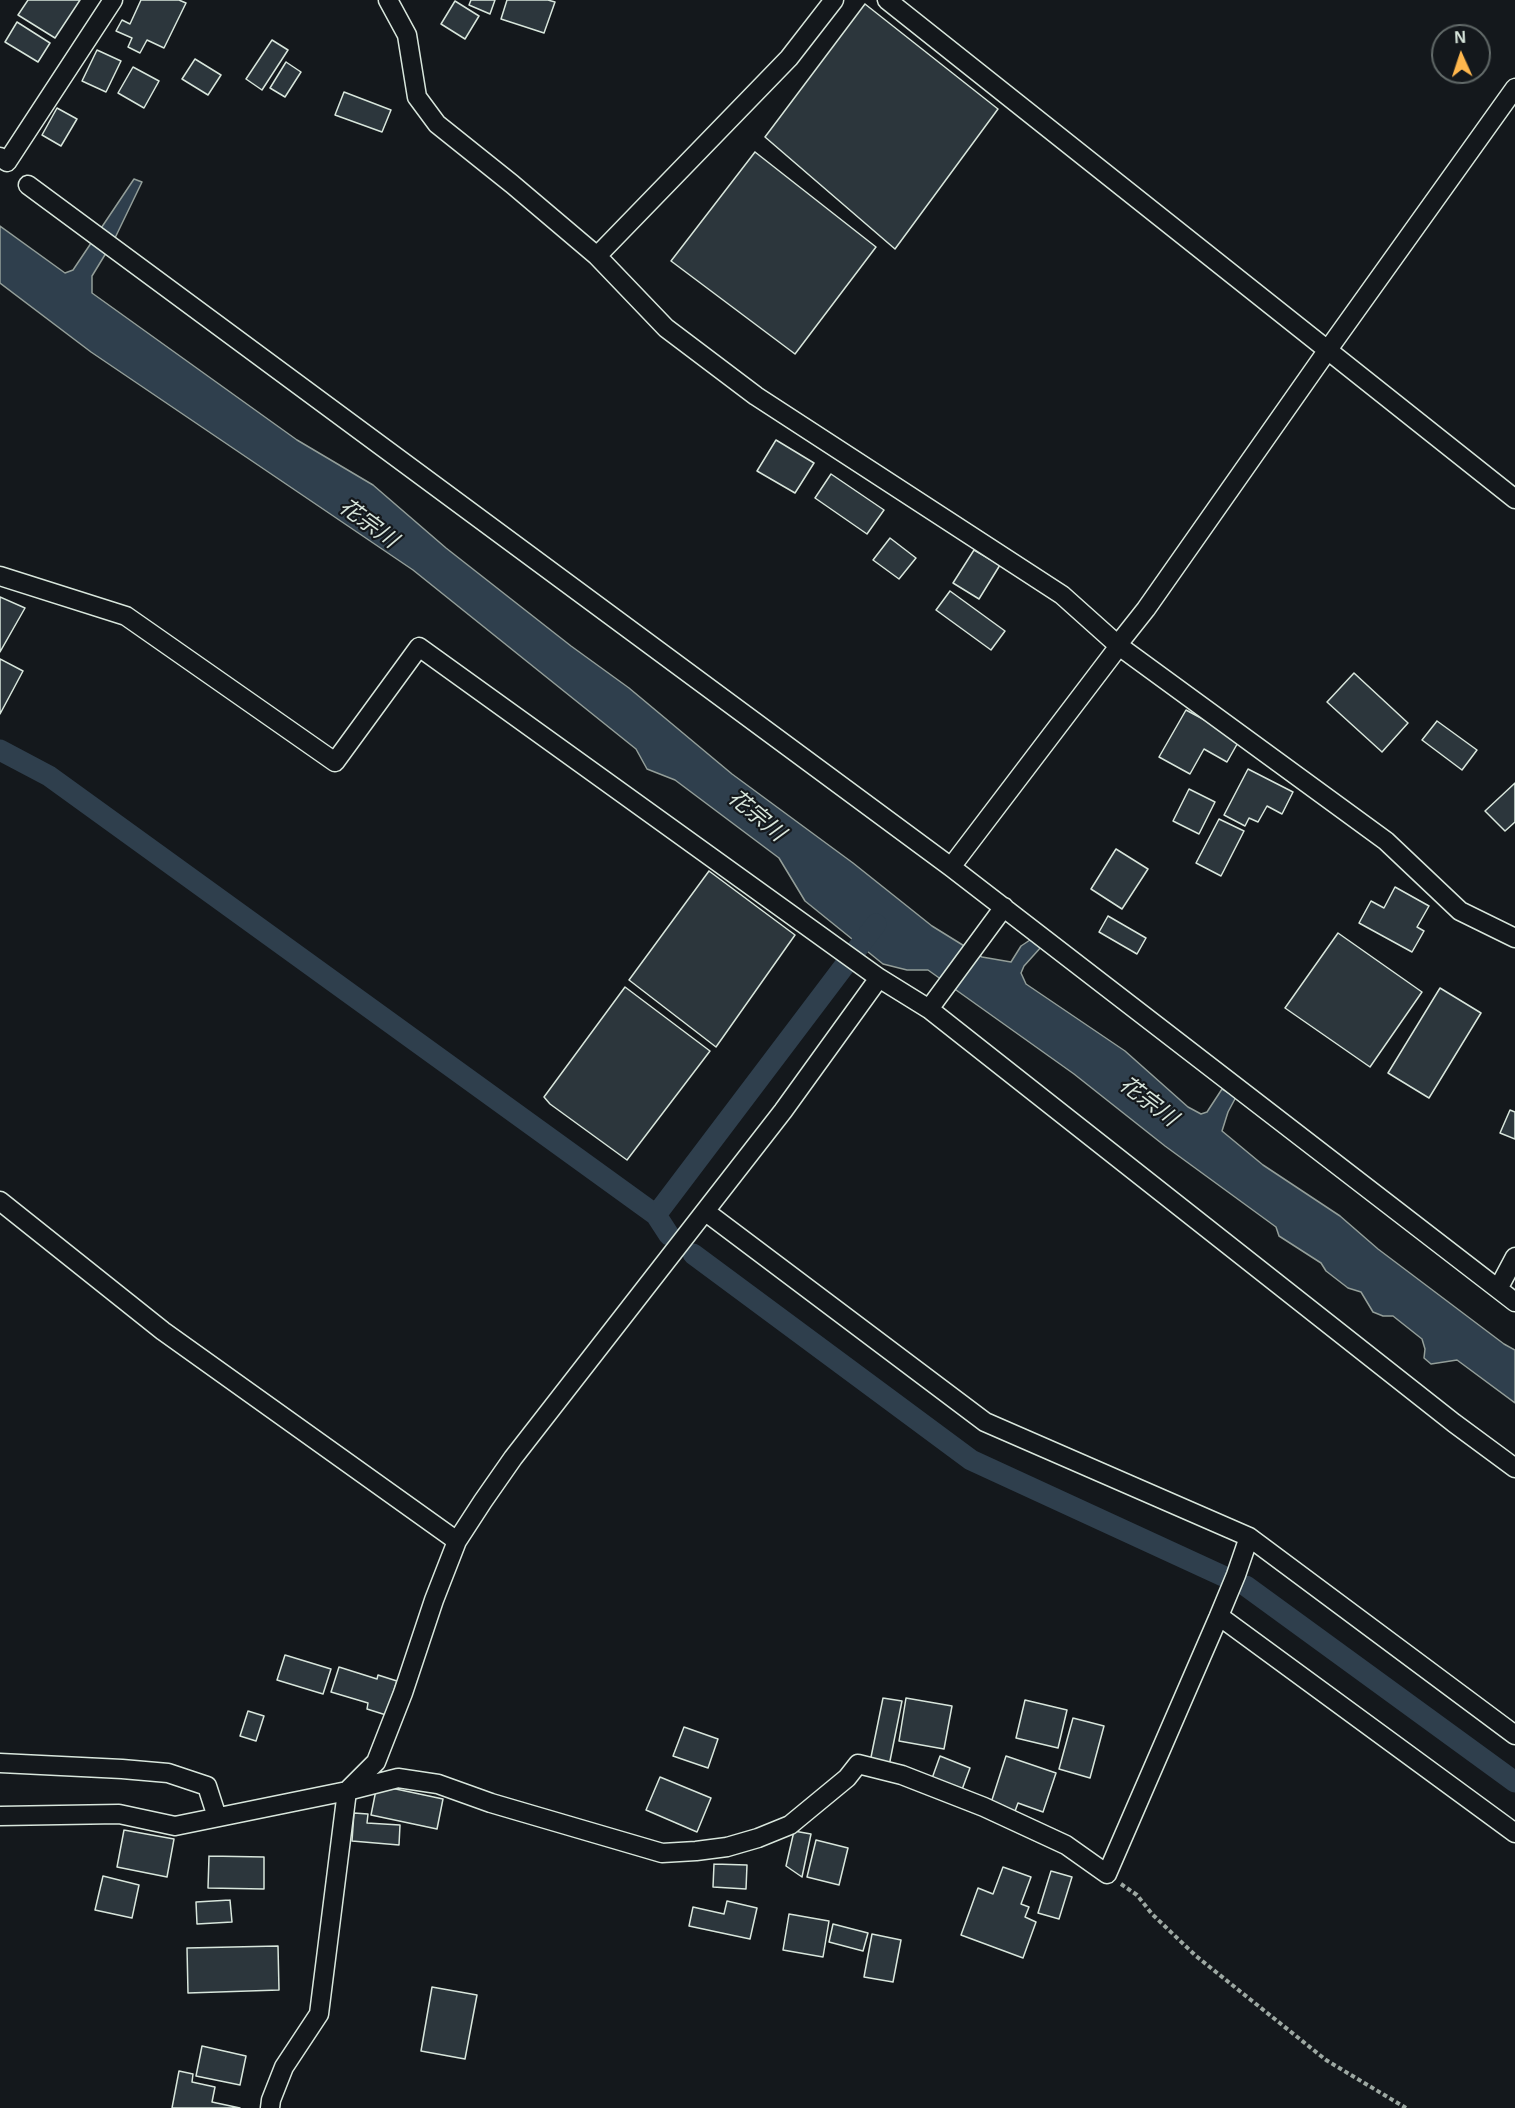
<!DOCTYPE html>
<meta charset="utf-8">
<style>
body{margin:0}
#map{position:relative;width:1515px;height:2108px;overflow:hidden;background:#14181c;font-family:Helvetica,sans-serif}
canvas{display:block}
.north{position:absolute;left:1431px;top:24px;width:60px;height:60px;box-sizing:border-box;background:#14181c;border:2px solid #626a69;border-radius:50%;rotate:357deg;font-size:16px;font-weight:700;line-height:24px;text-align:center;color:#d8e6dc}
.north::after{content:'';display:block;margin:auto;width:21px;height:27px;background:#ffb74d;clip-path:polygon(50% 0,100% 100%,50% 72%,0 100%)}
</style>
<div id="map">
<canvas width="1515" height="2108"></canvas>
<div class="north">N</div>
</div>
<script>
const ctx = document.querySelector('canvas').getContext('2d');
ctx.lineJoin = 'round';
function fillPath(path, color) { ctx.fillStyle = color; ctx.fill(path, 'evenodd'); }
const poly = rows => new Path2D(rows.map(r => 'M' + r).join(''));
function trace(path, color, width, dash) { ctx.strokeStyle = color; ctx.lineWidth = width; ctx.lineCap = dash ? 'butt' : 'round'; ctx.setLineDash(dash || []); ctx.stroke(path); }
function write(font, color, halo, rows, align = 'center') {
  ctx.font = font + ' Helvetica,"Noto Sans JP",sans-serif'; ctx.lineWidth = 4.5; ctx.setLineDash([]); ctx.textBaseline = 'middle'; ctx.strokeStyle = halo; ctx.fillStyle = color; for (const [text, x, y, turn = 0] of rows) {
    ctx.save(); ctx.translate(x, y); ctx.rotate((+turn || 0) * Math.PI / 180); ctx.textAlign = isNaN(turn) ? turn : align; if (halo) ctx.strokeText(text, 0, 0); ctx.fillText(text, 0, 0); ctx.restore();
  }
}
const water = poly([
 [134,179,142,182,114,240,92,276,92,293,297,440,373,485,446,548,571,646,629,688,732,774,853,863,932,926,982,957,1011,962,1021,946,1030,940,1036,941,1042,946,1024,966,1021,973,1026,984,1125,1051,1188,1107,1201,1114,1207,1112,1222,1089,1236,1097,1228,1112,1222,1131,1263,1165,1340,1216,1378,1249,1504,1344,1515,1350,1515,1403,1457,1360,1431,1364,1424,1358,1425,1349,1422,1339,1393,1316,1383,1316,1373,1312,1361,1292,1348,1288,1326,1271,1321,1263,1279,1236,1276,1227,1165,1146,1074,1074,928,970,907,970,883,964,805,901,779,858,675,780,647,769,636,749,413,570,91,352,0,283,0,226,65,273,73,270,134,179]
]);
fillPath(water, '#2f3f4d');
trace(water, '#939e99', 1.5);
trace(poly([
 [0,750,49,776,656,1215,876,924],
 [656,1215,669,1235],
 [693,1254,971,1460,1223,1576],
 [1246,1586,1515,1782]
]), '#2f3f4d', 21);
const building = poly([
 [28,0,80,0,55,38,18,15,28,0],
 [141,0,179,0,186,3,164,48,147,40,140,53,128,47,132,38,116,31,122,20,130,24,141,0],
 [471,0,495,0,490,14,469,5,471,0],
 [507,0,548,0,555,2,544,33,501,19,507,0],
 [455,1,479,16,465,39,441,24,455,1],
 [865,4,998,109,895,249,765,137,865,4],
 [17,22,50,43,38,62,5,42,17,22],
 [272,40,288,50,262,90,246,79,272,40],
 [97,50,121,61,106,92,82,81,97,50],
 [195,59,221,75,208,95,182,79,195,59],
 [286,62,301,72,285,97,270,88,286,62],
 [133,67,159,81,144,108,118,93,133,67],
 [344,92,391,110,382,132,335,115,344,92],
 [57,108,77,119,61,146,42,135,57,108],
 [755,152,876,247,795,354,671,261,755,152],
 [776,440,814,463,795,493,757,471,776,440],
 [831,474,884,510,867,534,815,498,831,474],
 [890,538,916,558,899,579,873,560,890,538],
 [974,550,1000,565,979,599,953,583,974,550],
 [950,591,1005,631,991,650,936,610,950,591],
 [0,597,25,608,0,652,0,597],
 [0,659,23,671,0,714,0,659],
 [1354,673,1408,723,1382,752,1327,702,1354,673],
 [1186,710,1240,739,1227,762,1204,749,1190,774,1159,757,1186,710],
 [1437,721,1477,750,1462,770,1422,740,1437,721],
 [1248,769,1293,792,1282,814,1267,806,1258,822,1249,818,1245,826,1224,815,1248,769],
 [1515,783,1515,822,1505,831,1485,811,1515,783],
 [1189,789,1215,802,1199,834,1173,821,1189,789],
 [1219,819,1244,831,1221,876,1196,863,1219,819],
 [1116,849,1148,869,1122,909,1091,889,1116,849],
 [709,871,795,935,716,1047,629,980,709,871],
 [1395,887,1429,906,1417,927,1424,931,1412,952,1359,923,1371,901,1384,908,1395,887],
 [1108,916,1146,938,1137,954,1099,932,1108,916],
 [1338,933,1422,992,1370,1067,1285,1008,1338,933],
 [625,987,710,1051,627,1160,550,1104,544,1097,625,987],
 [1440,988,1481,1013,1429,1098,1388,1073,1440,988],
 [1510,1110,1515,1112,1515,1139,1500,1133,1510,1110],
 [285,1655,331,1669,323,1694,277,1680,285,1655],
 [339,1667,377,1679,378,1675,397,1681,386,1715,367,1709,368,1703,331,1692,339,1667],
 [883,1698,902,1701,889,1766,870,1762,883,1698],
 [906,1698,952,1706,944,1749,899,1741,906,1698],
 [1025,1700,1067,1710,1058,1748,1016,1738,1025,1700],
 [248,1711,264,1716,256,1741,240,1736,248,1711],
 [1073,1718,1104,1726,1090,1778,1059,1769,1073,1718],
 [684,1727,718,1739,708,1768,673,1756,684,1727],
 [940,1756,970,1768,960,1795,930,1784,940,1756],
 [1006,1756,1056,1773,1043,1812,1018,1803,1014,1814,990,1806,1006,1756],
 [660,1777,711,1798,697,1832,646,1810,660,1777],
 [377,1785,443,1799,437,1829,371,1815,377,1785],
 [354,1813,368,1814,367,1823,400,1825,399,1845,352,1841,354,1813],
 [124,1830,174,1839,167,1877,117,1867,124,1830],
 [794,1831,811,1834,802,1877,786,1866,794,1831],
 [816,1840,848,1848,839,1885,807,1877,816,1840],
 [209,1856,264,1857,264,1889,208,1888,209,1856],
 [714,1864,747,1865,746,1889,713,1887,714,1864],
 [1003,1867,1031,1877,1021,1904,1029,1907,1025,1917,1036,1922,1023,1958,961,1935,978,1888,993,1894,1003,1867],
 [1051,1871,1072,1877,1059,1919,1038,1913,1051,1871],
 [103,1876,139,1885,132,1918,95,1910,103,1876],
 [230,1900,232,1922,197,1924,196,1902,230,1900],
 [727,1901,757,1908,750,1939,689,1926,693,1907,724,1914,727,1901],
 [789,1914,829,1921,823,1957,783,1950,789,1914],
 [833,1924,868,1933,863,1951,829,1942,833,1924],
 [872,1934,901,1940,893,1982,864,1977,872,1934],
 [278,1946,279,1990,188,1993,187,1948,278,1946],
 [432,1987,477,1995,465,2059,421,2051,432,1987],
 [202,2046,246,2056,240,2085,196,2076,202,2046],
 [179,2071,193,2074,192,2082,215,2087,212,2102,240,2108,172,2108,179,2071]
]);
fillPath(building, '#2c363c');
trace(building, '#d8e6dc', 1.5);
const street = poly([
 [388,0,407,35,417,97,437,124,512,184,597,256,666,328,756,396,1062,595,1119,646,1386,841,1460,911,1515,938],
 [887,0,1515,499],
 [0,157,7,162,113,0],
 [28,185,951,867,1515,1302],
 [597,256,789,58,834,0],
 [0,576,126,616,335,762,419,647,879,978,929,1009,1454,1423,1515,1468],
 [951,867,1119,646,1123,638,1146,609,1327,351,1515,88],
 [929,1009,1004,907],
 [0,1201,163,1331,457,1541],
 [706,1212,985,1422,1249,1537,1515,1735],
 [1498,1289,1515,1257],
 [1219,1616,1515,1833],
 [0,1763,122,1769,168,1773,207,1786,217,1817],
 [0,1816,119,1814,175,1826,347,1791,398,1778,438,1784,491,1803,662,1853,696,1851,727,1847,758,1838,790,1825,847,1778,858,1764,902,1775,984,1807,1066,1845,1107,1874,1219,1616,1236,1575,1249,1537],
 [270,2108,271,2100,284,2067,319,2014,347,1791,376,1762,403,1693,434,1600,457,1541,483,1501,513,1458,783,1111,879,978]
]);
trace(street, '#d8e6dc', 21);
trace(poly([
 [1121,1884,1137,1895,1152,1914,1196,1956,1326,2060,1406,2108]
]), '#9da8a2', 4, [4.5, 3]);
trace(street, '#14181c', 18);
write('italic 22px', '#d8e6dc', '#14181c', [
 ["花宗川",368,524,36],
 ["花宗川",756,816,40],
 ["花宗川",1148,1102,37]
]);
</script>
